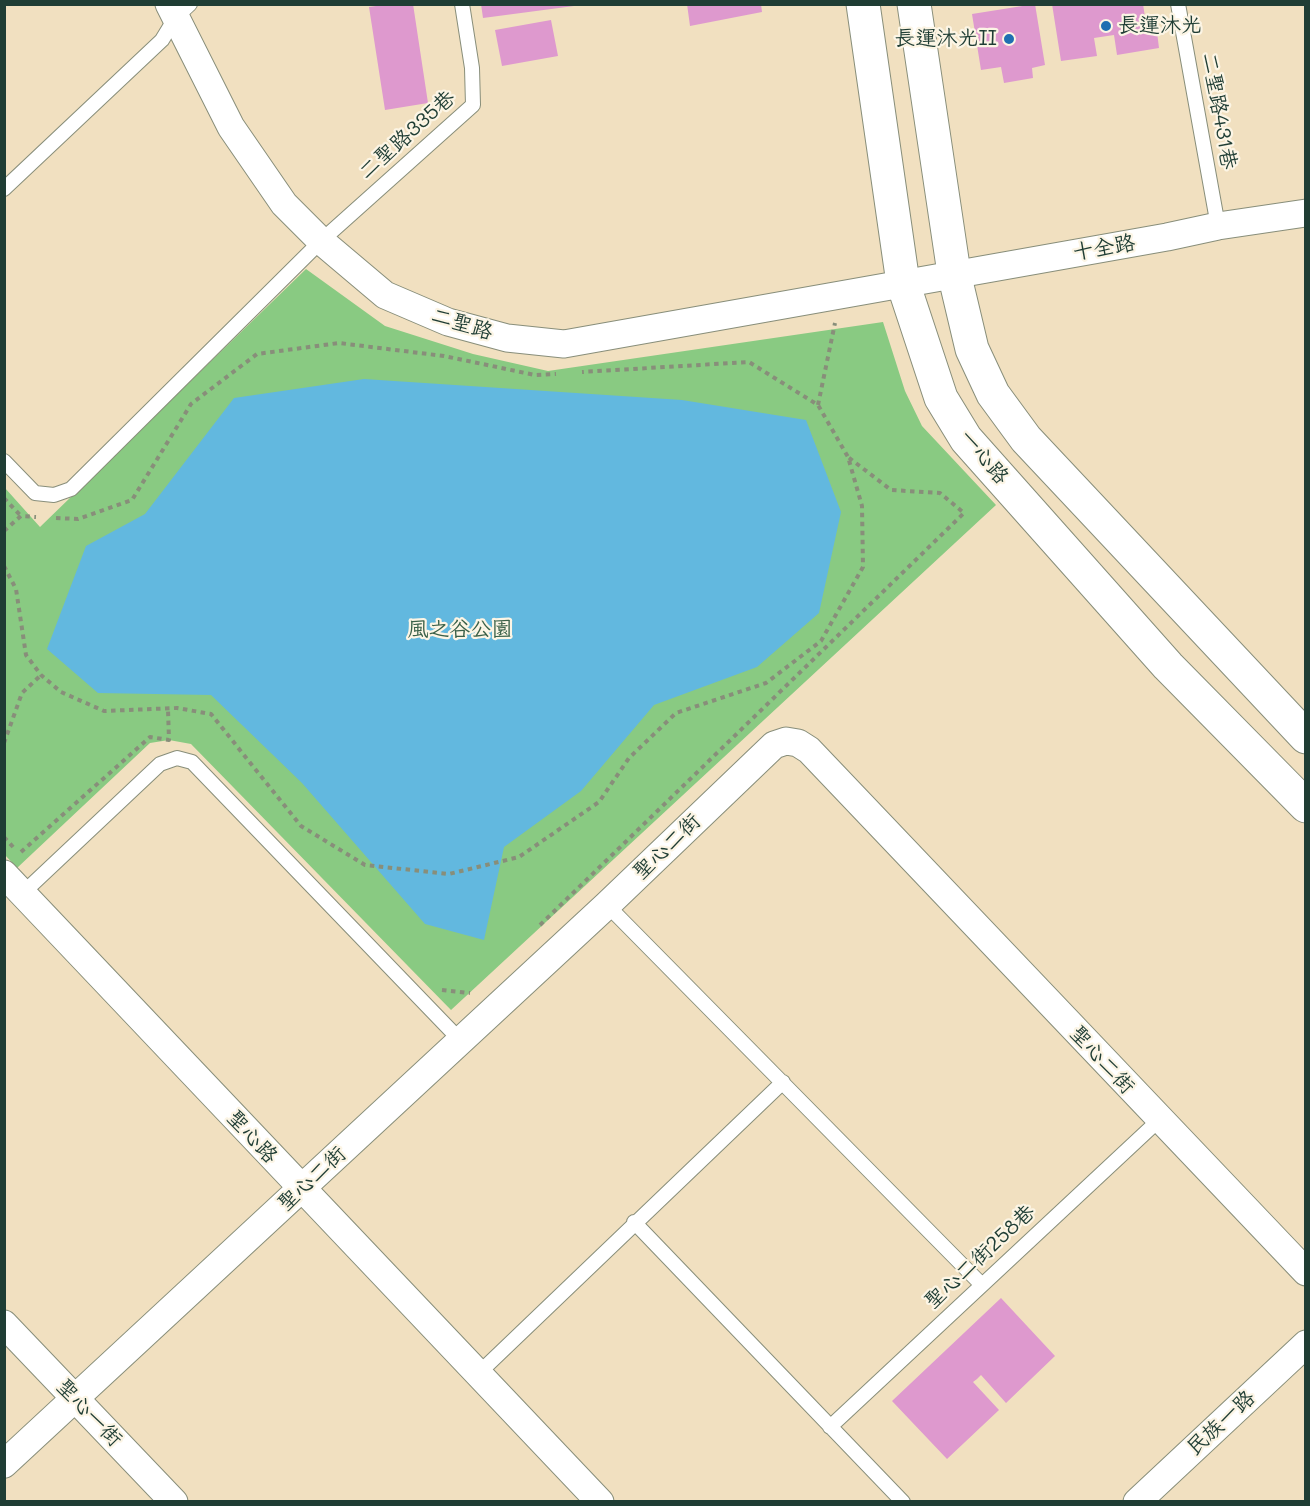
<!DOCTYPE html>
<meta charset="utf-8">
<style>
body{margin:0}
#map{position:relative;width:1310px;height:1506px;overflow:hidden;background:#f1e0c0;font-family:Mali,sans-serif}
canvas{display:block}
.frame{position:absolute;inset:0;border:6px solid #1f3d34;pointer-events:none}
</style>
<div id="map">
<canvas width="1310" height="1506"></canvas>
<div class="frame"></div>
</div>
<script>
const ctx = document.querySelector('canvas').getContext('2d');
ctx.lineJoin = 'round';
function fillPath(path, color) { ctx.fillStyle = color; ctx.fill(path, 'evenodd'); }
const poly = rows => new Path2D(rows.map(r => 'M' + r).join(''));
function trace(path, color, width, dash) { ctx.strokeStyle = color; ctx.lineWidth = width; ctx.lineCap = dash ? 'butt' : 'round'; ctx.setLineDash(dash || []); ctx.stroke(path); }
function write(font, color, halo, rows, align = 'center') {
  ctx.font = font + ' Mali,"LXGW WenKai TC",sans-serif'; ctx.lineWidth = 4.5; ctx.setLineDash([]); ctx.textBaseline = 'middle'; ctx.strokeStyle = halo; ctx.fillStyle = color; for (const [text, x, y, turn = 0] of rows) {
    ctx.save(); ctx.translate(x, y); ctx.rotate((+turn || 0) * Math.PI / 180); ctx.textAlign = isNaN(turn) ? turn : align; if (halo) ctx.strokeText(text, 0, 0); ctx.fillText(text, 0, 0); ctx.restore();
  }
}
fillPath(poly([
 [306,269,385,326,473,354,548,371,883,322,905,391,922,426,996,505,451,1010,191,744,169,740,150,743,17,868,5,855,5,488,40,527]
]), '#89ca82');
fillPath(poly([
 [364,379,682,400,806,420,841,512,819,613,757,667,654,705,581,791,504,847,484,940,425,924,302,783,211,695,98,693,47,649,86,546,145,514,234,398]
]), '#62b8df');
fillPath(poly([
 [390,4,413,4,428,103,385,110,369,7],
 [481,4,574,4,574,6,483,18],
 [687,4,761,4,762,12,690,26],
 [1035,4,1045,65,1032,68,1033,78,1004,83,1001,67,981,70,972,14],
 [1052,4,1143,4,1145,17,1155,16,1159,48,1117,55,1114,35,1094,38,1097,56,1061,61],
 [551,20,558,56,502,66,495,30],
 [1001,1298,1055,1356,1006,1403,981,1375,977,1379,973,1382,999,1410,947,1459,892,1401]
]), '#de99ce');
const lane = poly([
 [1178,4,1218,226],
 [4,189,162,40,176,17,190,4],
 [4,461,35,493,54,495,71,489,321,241,473,105,472,68,462,4],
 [23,893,160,764,177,758,192,762,459,1039],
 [607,905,981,1284],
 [634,1222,903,1502],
 [479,1373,783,1082],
 [830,1427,1159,1120]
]);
const street = poly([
 [169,4,231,127,284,204,321,241,385,295,448,322,507,338,564,344,1167,237,1218,226,1306,213],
 [4,874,600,1502],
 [4,1324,174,1502],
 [4,1464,607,905,774,745,786,741,798,743,809,750,1306,1272],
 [1137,1502,1306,1344]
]);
const secondary = poly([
 [863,4,903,283,941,398,966,439,1168,666,1306,806],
 [914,4,954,273,972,349,993,394,1026,439,1306,737]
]);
trace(lane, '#888e7a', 16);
trace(street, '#888e7a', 29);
trace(secondary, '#888e7a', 35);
trace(poly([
 [818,405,835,323],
 [4,498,21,516],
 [56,518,78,519,132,500,191,404,257,354,339,343,444,356,535,375,556,374],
 [4,531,21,516,36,517],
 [4,566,16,589,26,655,41,675,61,692,104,711,177,708,211,714,301,826,365,865,449,874,519,857,599,802,629,758,676,713,766,683,821,641,863,567,862,506,848,457,818,405,749,362,582,372],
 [4,743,22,693,41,675],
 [4,837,14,848],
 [21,852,150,737,169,740,168,709],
 [540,925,964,513,940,493,891,490,848,457],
 [442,990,470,993]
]), '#888e7a', 4, [4.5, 4.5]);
trace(lane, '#fff', 14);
trace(street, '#fff', 27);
trace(secondary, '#fff', 33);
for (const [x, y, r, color] of [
 [1106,26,6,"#1f6fb2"],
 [1009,39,6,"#1f6fb2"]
]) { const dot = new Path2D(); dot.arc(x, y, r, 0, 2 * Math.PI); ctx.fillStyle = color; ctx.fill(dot); trace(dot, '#fcf5e5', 2); }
write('21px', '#1f3d34', '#fcf5e5', [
 ["長運沐光",1118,26],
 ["長運沐光II",997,39,"right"]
], 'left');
write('21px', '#1f3d34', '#fcf5e5', [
 ["二聖路431巷",1219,111,80],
 ["二聖路335巷",407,135,-42],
 ["十全路",1104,248,-10],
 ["二聖路",462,324,17],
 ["一心路",984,457,50],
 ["聖心二街",667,847,-44],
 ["聖心二街",1102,1060,47],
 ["聖心路",252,1137,47],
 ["聖心二街",312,1179,-43],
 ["聖心二街258巷",980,1257,-43],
 ["聖心一街",89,1413,46],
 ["民族一路",1221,1423,-43]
]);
write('21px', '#3a6048', '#fcf5e5', [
 ["風之谷公園",460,630]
]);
</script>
